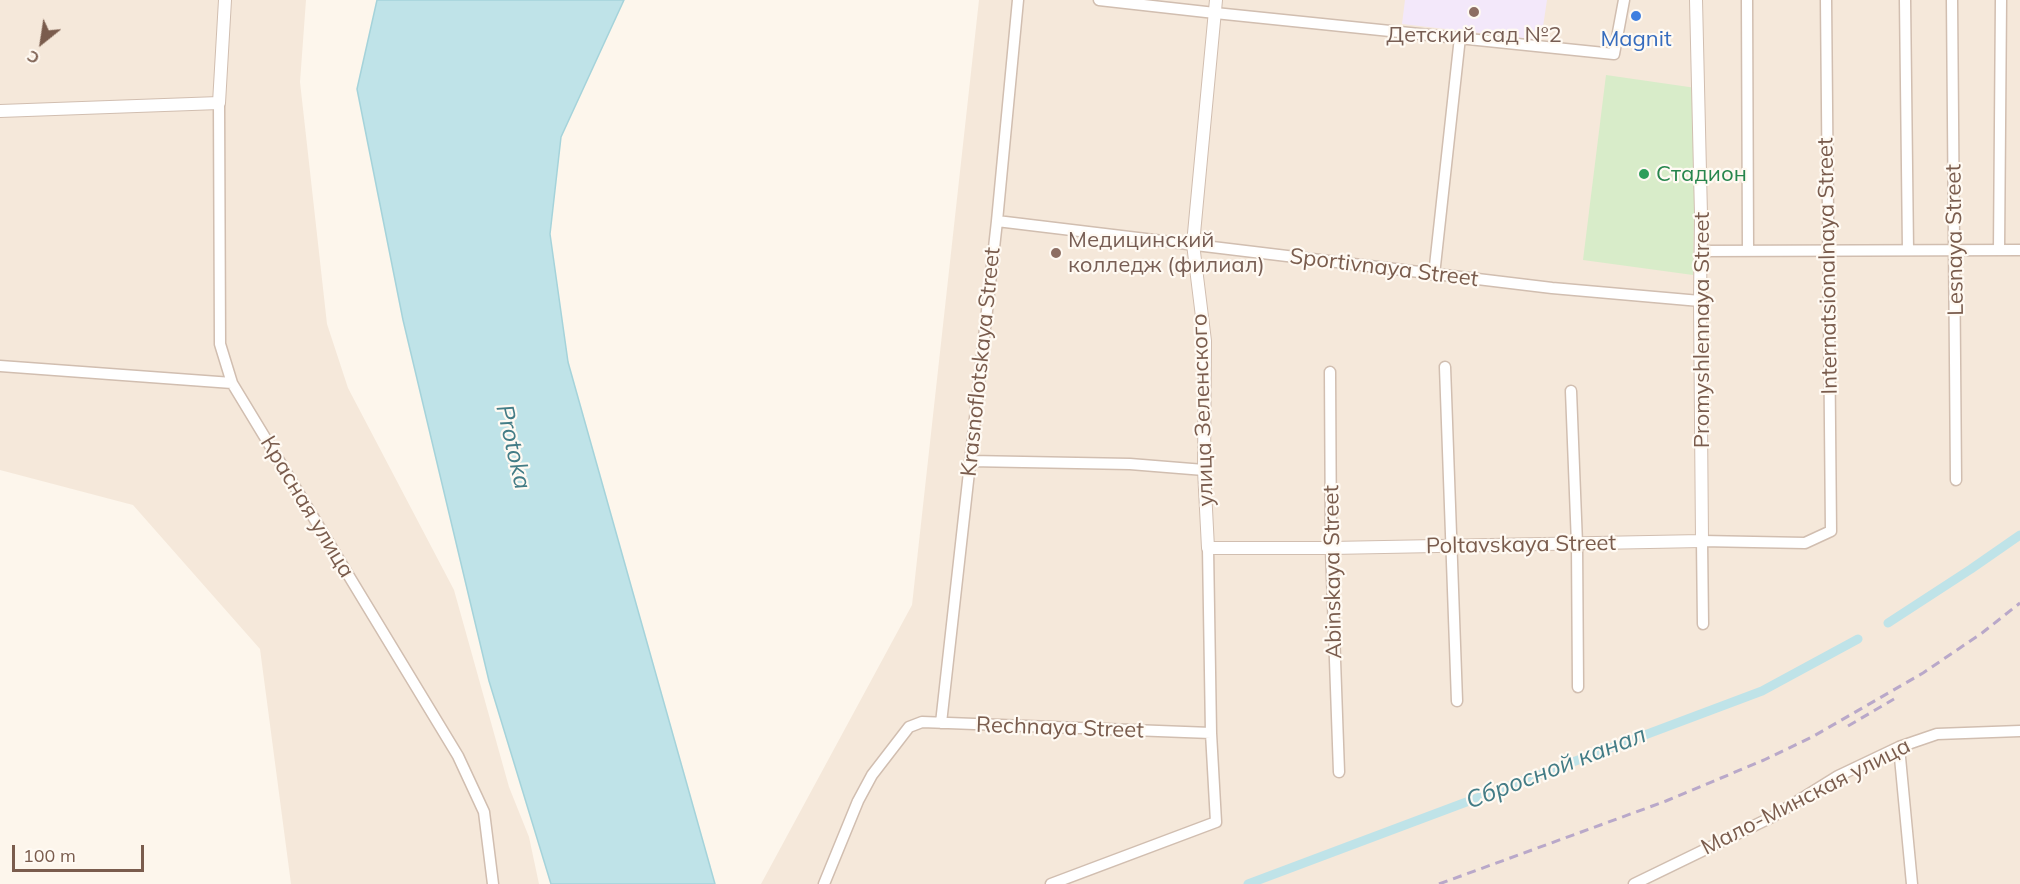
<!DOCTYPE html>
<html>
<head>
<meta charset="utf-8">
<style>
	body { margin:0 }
	#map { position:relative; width:2020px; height:884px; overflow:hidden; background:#fdf6ec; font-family:Mulish,sans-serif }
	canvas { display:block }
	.north { position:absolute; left:12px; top:12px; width:60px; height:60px; -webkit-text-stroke:4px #fffaf3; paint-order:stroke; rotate:210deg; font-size:16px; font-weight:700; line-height:24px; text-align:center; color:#7a5c4d }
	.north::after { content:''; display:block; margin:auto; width:21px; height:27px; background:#7a5c4d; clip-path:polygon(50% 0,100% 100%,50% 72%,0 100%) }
	.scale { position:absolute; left:12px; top:845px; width:132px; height:27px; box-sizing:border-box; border:3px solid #7a5c4d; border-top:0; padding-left:8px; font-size:18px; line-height:21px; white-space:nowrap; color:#7a5c4d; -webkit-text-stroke:4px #fffaf3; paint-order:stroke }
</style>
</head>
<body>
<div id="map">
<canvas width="2020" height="884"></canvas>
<div class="north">С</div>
<div class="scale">100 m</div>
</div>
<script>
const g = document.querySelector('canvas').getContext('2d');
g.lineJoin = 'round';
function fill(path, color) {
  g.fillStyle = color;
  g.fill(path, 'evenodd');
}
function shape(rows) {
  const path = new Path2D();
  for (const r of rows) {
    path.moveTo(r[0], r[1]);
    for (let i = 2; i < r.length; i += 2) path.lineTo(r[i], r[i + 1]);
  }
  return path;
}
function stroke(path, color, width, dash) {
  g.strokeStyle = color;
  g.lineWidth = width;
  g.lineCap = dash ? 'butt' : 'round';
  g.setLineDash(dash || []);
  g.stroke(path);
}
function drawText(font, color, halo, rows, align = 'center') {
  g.font = font + ' Mulish,sans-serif';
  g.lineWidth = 4.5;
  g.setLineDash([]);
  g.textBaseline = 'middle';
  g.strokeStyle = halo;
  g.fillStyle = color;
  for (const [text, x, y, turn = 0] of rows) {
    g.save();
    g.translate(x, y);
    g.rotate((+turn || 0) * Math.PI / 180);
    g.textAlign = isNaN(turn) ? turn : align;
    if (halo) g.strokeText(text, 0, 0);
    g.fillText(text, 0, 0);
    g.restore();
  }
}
fill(shape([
	[0,0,306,0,300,82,327,324,348,388,454,590,509,787,529,837,539,884,291,884,260,649,133,505,0,470],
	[979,0,2020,0,2020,884,761,884,912,605]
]), '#f5e8da');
fill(shape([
	[1405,0,1547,0,1541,40,1402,24]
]), '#f3e8fa');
fill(shape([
	[1606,75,1696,88,1693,275,1583,260]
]), '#d8ecc9');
const water = shape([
	[377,0,624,0,561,137,550,234,568,362,715,884,551,884,489,681,403,320,357,89,377,0]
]);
fill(water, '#bfe3e8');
stroke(water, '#a5d3da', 1.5);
stroke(shape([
	[1888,623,1971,569,2020,535],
	[1248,884,1762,691,1858,639]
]), '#bfe3e8', 9);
const minor = shape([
	[1099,0,1215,13,1614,54,1624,0],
	[1747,0,1748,251],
	[1905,0,1908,250],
	[1952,0,1956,480],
	[219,103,220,344,232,383,458,756,484,812,493,884],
	[997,221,1552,288,1700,301],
	[1999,250,2001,0],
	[1701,251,2020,250],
	[1434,275,1460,37],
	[0,366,232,383],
	[1445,367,1457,701],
	[1330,372,1331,548,1339,772],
	[1571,391,1577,544,1578,687],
	[970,461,1130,464,1204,470],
	[1703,624,1702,541,1805,543,1831,531,1826,0],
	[941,723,997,221,1018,0],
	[1899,747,1912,884],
	[824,884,858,801,872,775,909,727,922,722,1211,733],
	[1051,884,1216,822,1211,733,1208,548],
	[1634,884,1772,817,1838,776,1899,747,1937,734,2020,731]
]);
const tertiary = shape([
	[1216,0,1193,244,1205,341,1204,470,1208,548,1331,548,1702,541,1700,301,1701,215,1696,0],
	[0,111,219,103,225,0]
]);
stroke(minor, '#d1beb0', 13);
stroke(tertiary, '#d1beb0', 14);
stroke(minor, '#fff', 10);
stroke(tertiary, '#fff', 12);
stroke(shape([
	[1848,726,1894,699],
	[1439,884,1666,801,1764,760,1812,737,1923,673,1982,633,2020,603]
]), '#b9a8c9', 3, [9, 6]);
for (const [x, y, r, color] of [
	[1474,12,6,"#8d6e63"],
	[1636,16,6,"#3f7fe0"],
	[1644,174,6,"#2e9e5b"],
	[1056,253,6,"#8d6e63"]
]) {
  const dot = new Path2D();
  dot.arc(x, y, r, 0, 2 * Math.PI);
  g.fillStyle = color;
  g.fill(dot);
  stroke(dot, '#fffaf3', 2);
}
drawText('22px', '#785e54', '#fffaf3', [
	["Детский сад №2",1474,35],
	["Медицинский",1068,240,"left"],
	["колледж (филиал)",1068,265,"left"]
]);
drawText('22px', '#366cbe', '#fffaf3', [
	["Magnit",1636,39]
]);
drawText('22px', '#27864d', '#fffaf3', [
	["Стадион",1656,174]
], 'left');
drawText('22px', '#7a5c4d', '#fffaf3', [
	["Lesnaya Street",1955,240,-91],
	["Internatsionalnaya Street",1828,266,-91],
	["Sportivnaya Street",1384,268,7],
	["Promyshlennaya Street",1702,330,-90],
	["Krasnoflotskaya Street",981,362,-84],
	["улица Зеленского",1203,410,-92],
	["Красная улица",307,507,59],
	["Poltavskaya Street",1521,545,-1],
	["Abinskaya Street",1333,572,-91],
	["Rechnaya Street",1060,728,2],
	["Мало-Минская улица",1806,797,-27]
]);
drawText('italic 24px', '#437c86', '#fffaf3', [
	["Protoka",513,447,77],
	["Сбросной канал",1556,768,-21]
]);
</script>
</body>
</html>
